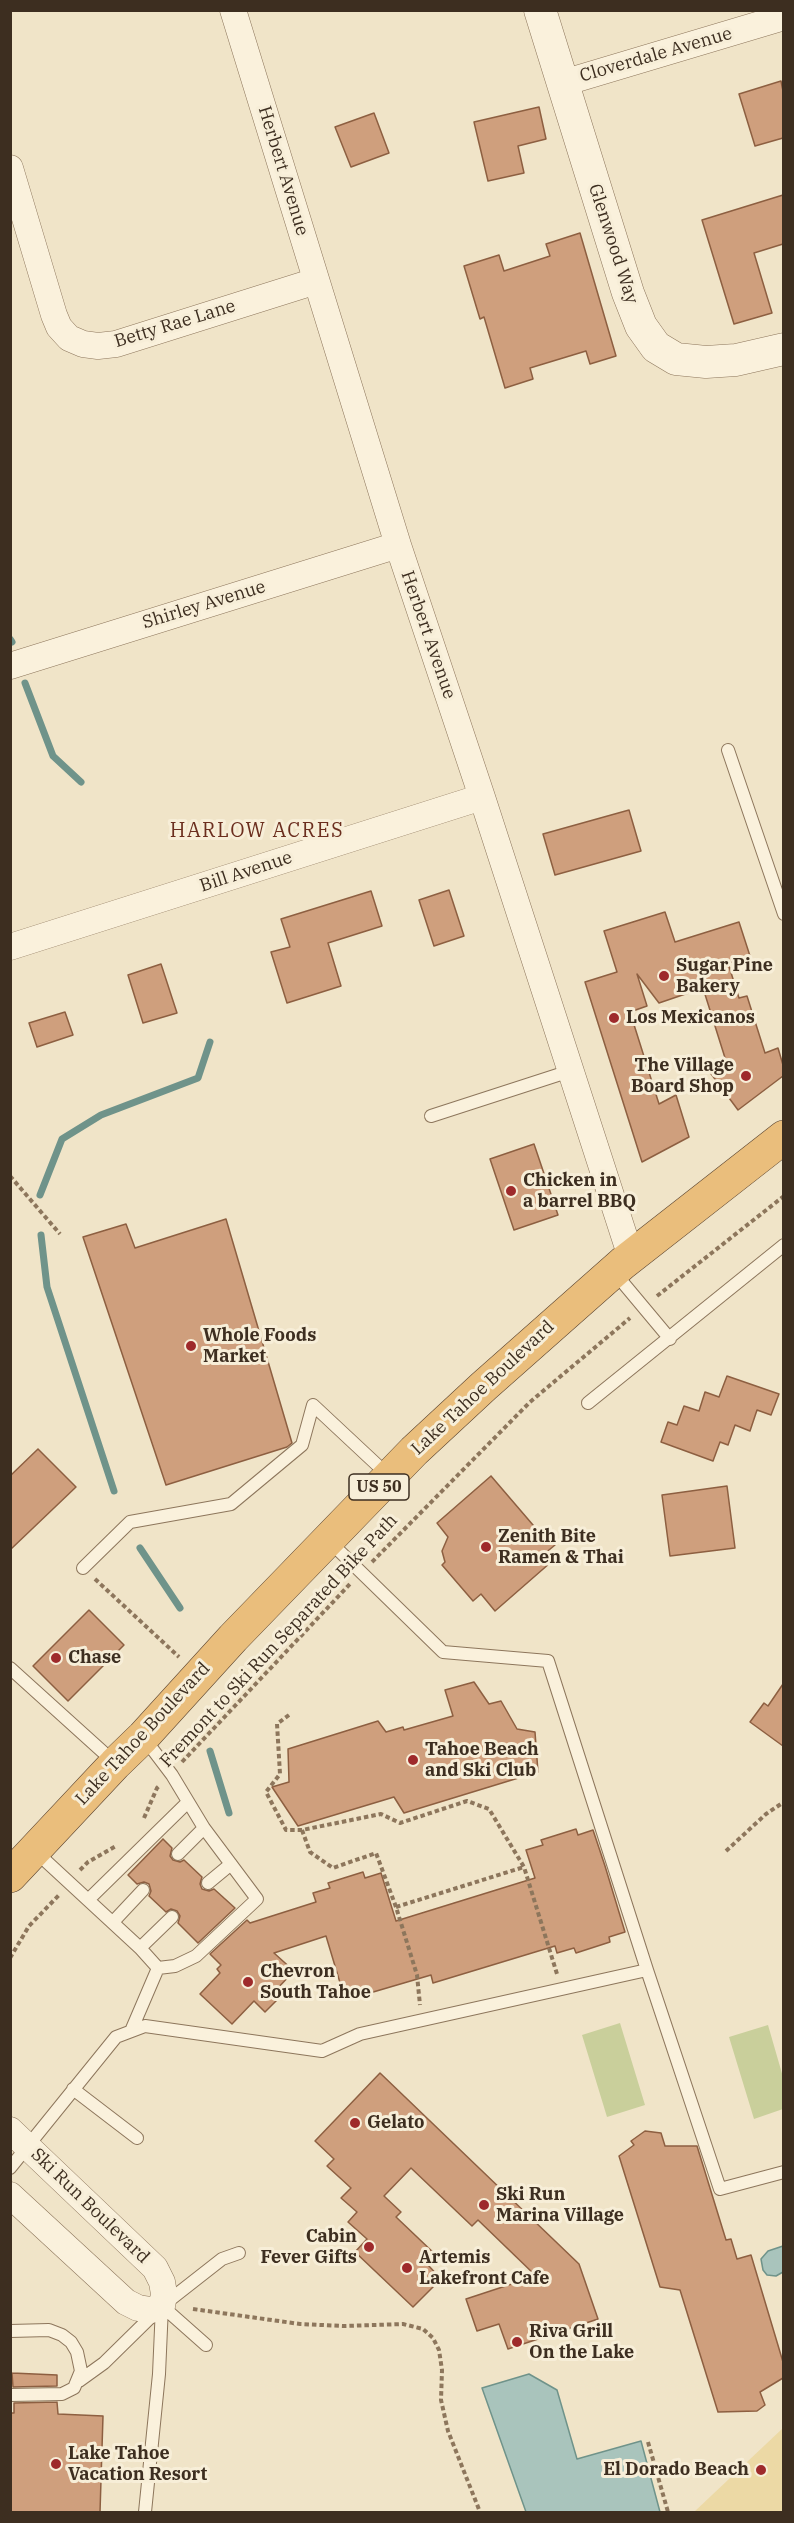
<!DOCTYPE html>
<html>
<head>
<meta charset="utf-8">
<style>
	body { margin:0 }
	#map { position:relative; width:794px; height:2523px; overflow:hidden; background:#f0e4c8; font-family:"IBM Plex Serif",serif }
	canvas { display:block }
	.frame { position:absolute; inset:0; border:12px solid #3d2e20; pointer-events:none }
</style>
</head>
<body>
<div id="map">
<canvas width="794" height="2523"></canvas>
<div class="frame"></div>
</div>
<script>
const g = document.querySelector('canvas').getContext('2d');
g.lineJoin = 'round';
function fill(path, color) {
  g.fillStyle = color;
  g.fill(path, 'evenodd');
}
function shape(rows) {
  const path = new Path2D();
  for (const r of rows) {
    path.moveTo(r[0], r[1]);
    for (let i = 2; i < r.length; i += 2) path.lineTo(r[i], r[i + 1]);
  }
  return path;
}
function stroke(path, color, width, dash) {
  g.strokeStyle = color;
  g.lineWidth = width;
  g.lineCap = dash ? 'butt' : 'round';
  g.setLineDash(dash || []);
  g.stroke(path);
}
function drawText(font, color, halo, rows, align = 'center') {
  g.font = font + ' "IBM Plex Serif",serif';
  g.lineWidth = 6;
  g.setLineDash([]);
  g.textBaseline = 'middle';
  g.strokeStyle = halo;
  g.fillStyle = color;
  for (const [text, x, y, turn = 0] of rows) {
    g.save();
    g.translate(x, y);
    g.rotate((+turn || 0) * Math.PI / 180);
    g.textAlign = isNaN(turn) ? turn : align;
    if (halo) g.strokeText(text, 0, 0);
    g.fillText(text, 0, 0);
    g.restore();
  }
}
fill(shape([
	[620,2023,645,2105,607,2117,582,2035],
	[768,2025,783,2077,783,2109,754,2119,729,2037]
]), '#c9cf9b');
fill(shape([
	[783,2428,783,2512,694,2512]
]), '#ecd9a5');
const water = shape([
	[783,2246,783,2272,776,2276,767,2275,763,2270,761,2259,768,2251,783,2246],
	[529,2374,557,2390,577,2459,641,2441,660,2512,526,2512,482,2388,529,2374]
]);
fill(water, '#a9c4bc');
stroke(water, '#6f938a', 1.5);
stroke(shape([
	[10,639,12,642],
	[25,683,53,756,81,782],
	[40,1195,62,1139,101,1115,198,1078,210,1042],
	[41,1235,47,1287,114,1491],
	[140,1548,180,1608],
	[210,1751,229,1813]
]), '#6f938a', 7);
const building = shape([
	[781,81,783,91,783,138,755,146,739,94,781,81],
	[539,107,546,139,518,146,524,173,488,181,474,122,539,107],
	[374,113,389,153,351,167,335,127,374,113],
	[783,195,783,244,754,253,772,313,734,324,702,220,783,195],
	[580,233,616,356,590,364,586,351,530,368,533,379,505,388,484,317,480,319,464,266,499,255,504,271,550,256,546,244,580,233],
	[629,810,641,851,555,875,543,834,629,810],
	[449,890,464,936,434,946,419,900,449,890],
	[371,891,382,926,328,943,341,986,287,1003,271,952,290,947,281,919,371,891],
	[665,912,675,942,739,922,750,956,728,963,739,998,747,996,765,1053,778,1048,783,1065,783,1076,738,1110,706,1067,726,1061,703,988,659,1003,637,974,647,1006,630,1012,659,1104,676,1095,689,1137,642,1162,585,982,617,972,604,931,665,912],
	[161,964,177,1013,143,1023,128,975,161,964],
	[65,1012,73,1035,37,1047,29,1023,65,1012],
	[534,1144,558,1215,514,1230,490,1159,534,1144],
	[226,1219,292,1443,287,1447,166,1485,83,1237,126,1224,135,1248,226,1219],
	[727,1376,779,1394,771,1415,757,1410,750,1431,735,1425,728,1445,720,1442,713,1461,661,1442,668,1422,677,1425,684,1406,699,1411,705,1392,719,1397,727,1376],
	[38,1449,76,1487,10,1550,10,1476,38,1449],
	[491,1476,539,1532,542,1530,555,1545,543,1555,550,1563,495,1611,481,1594,473,1601,442,1565,445,1562,442,1551,448,1537,437,1523,491,1476],
	[727,1486,735,1548,670,1556,662,1495,727,1486],
	[89,1610,124,1645,68,1701,33,1666,89,1610],
	[474,1682,489,1704,501,1701,517,1729,535,1732,538,1772,404,1813,394,1797,298,1826,272,1787,289,1782,288,1749,378,1721,386,1732,403,1727,404,1730,453,1716,445,1690,474,1682],
	[783,1684,783,1746,750,1722,764,1703,768,1706,783,1684],
	[576,1829,578,1835,593,1830,605,1866,625,1932,609,1937,610,1942,576,1953,574,1948,557,1953,555,1946,433,1983,431,1975,363,1995,361,1990,344,1996,326,1936,274,1953,294,1971,275,1991,281,1996,265,2012,254,2001,232,2024,200,1994,220,1973,217,1969,221,1965,210,1954,247,1920,250,1923,316,1902,313,1893,330,1888,328,1883,363,1872,365,1878,381,1873,396,1921,535,1878,526,1850,543,1845,541,1840,576,1829],
	[163,1839,172,1848,170,1856,173,1860,180,1862,184,1860,202,1877,200,1884,202,1889,209,1891,214,1889,235,1908,198,1943,178,1923,180,1916,177,1911,171,1909,166,1912,149,1896,151,1891,149,1884,144,1882,137,1884,128,1875,163,1839],
	[380,2073,579,2264,598,2319,508,2349,499,2324,477,2331,466,2299,536,2276,478,2220,472,2226,411,2168,384,2196,401,2212,396,2217,437,2256,428,2265,441,2279,413,2307,355,2252,367,2239,348,2222,357,2212,341,2198,351,2188,327,2166,334,2159,315,2141,380,2073],
	[645,2131,661,2133,665,2146,697,2146,726,2240,731,2239,737,2259,751,2255,783,2362,783,2378,760,2392,765,2405,757,2411,718,2412,680,2290,660,2287,619,2156,634,2145,631,2141,645,2131],
	[12,2373,57,2375,57,2386,13,2387,12,2373],
	[57,2402,58,2414,103,2416,100,2512,10,2512,10,2413,14,2413,14,2403,57,2402]
]);
fill(building, '#cf9f7d');
stroke(building, '#8d5f41', 1.5);
const service = shape([
	[728,750,784,914],
	[431,1116,570,1071],
	[614,1272,670,1339],
	[588,1403,784,1245],
	[328,1540,443,1652,548,1661,647,1970,720,2189,784,2172],
	[83,1568,130,1522,231,1504,302,1445,313,1405,389,1476],
	[10,1668,114,1762],
	[35,1851,140,1948,158,1968],
	[178,1854,204,1828],
	[208,1883,231,1864],
	[88,1900,188,1802],
	[113,1922,143,1890],
	[140,1948,172,1917],
	[131,2031,158,1968,175,1966,196,1956,257,1899,204,1828,172,1775,144,1738],
	[73,2089,137,2138],
	[10,2168,116,2037,145,2026,322,2051,360,2034,647,1970],
	[162,2306,206,2345],
	[10,2331,49,2330,62,2335,71,2342,77,2352,81,2371,74,2388,62,2394,10,2395],
	[79,2381,104,2363,162,2306,222,2259,239,2253],
	[145,2512,159,2374,162,2306]
]);
const minor = shape([
	[233,10,398,545,482,797,631,1257],
	[563,83,784,17],
	[10,168,54,315,59,327,69,338,83,344,98,346,116,344,316,281],
	[10,666,398,545],
	[10,947,482,797],
	[10,2130,155,2268,162,2282,164,2294,162,2306,151,2310,138,2308,126,2302,10,2195]
]);
const tertiary = shape([
	[540,10,628,293,641,326,656,347,676,359,706,362,736,360,784,349]
]);
const trunk = shape([
	[10,1876,115,1764,143,1737,233,1638,414,1451,484,1386,623,1263,784,1137]
]);
stroke(service, '#8d765c', 14);
stroke(minor, '#8d765c', 27);
stroke(tertiary, '#8d765c', 33);
stroke(trunk, '#5b4430', 34);
stroke(shape([
	[10,1176,60,1234],
	[657,1296,784,1196],
	[372,1562,530,1402,630,1318],
	[95,1579,179,1657],
	[289,1715,277,1724,280,1774,266,1792,286,1830,302,1830,381,1814,400,1823,467,1801,489,1809,524,1867,557,1974],
	[182,1762,350,1584],
	[144,1818,157,1788,160,1785],
	[302,1830,310,1852,333,1868,376,1853,396,1907,417,1975,420,2005],
	[726,1851,766,1814,784,1802],
	[80,1870,88,1862,116,1846],
	[396,1907,524,1867],
	[10,1958,29,1926,60,1894],
	[193,2309,300,2324,343,2326,403,2324,423,2329,433,2338,439,2350,442,2370,441,2400,448,2431,480,2512],
	[648,2442,668,2512]
]), '#8d765c', 4, [4.5, 3]);
stroke(service, '#faf1dc', 12);
stroke(minor, '#faf1dc', 26);
stroke(tertiary, '#faf1dc', 32);
stroke(trunk, '#eabe7c', 33);
for (const [x, y, r, color] of [
	[664,976,6,"#9e2a2b"],
	[614,1018,6,"#9e2a2b"],
	[746,1076,6,"#9e2a2b"],
	[511,1191,6,"#9e2a2b"],
	[191,1346,6,"#9e2a2b"],
	[486,1547,6,"#9e2a2b"],
	[56,1658,6,"#9e2a2b"],
	[413,1760,6,"#9e2a2b"],
	[248,1982,6,"#9e2a2b"],
	[355,2123,6,"#9e2a2b"],
	[484,2205,6,"#9e2a2b"],
	[369,2247,6,"#9e2a2b"],
	[407,2268,6,"#9e2a2b"],
	[517,2342,6,"#9e2a2b"],
	[56,2464,6,"#9e2a2b"],
	[761,2470,6,"#9e2a2b"]
]) {
  const dot = new Path2D();
  dot.arc(x, y, r, 0, 2 * Math.PI);
  g.fillStyle = color;
  g.fill(dot);
  stroke(dot, '#f7eed8', 2);
}
for (const [x, y, w] of [
	[379,1487,60]
]) {
  const box = new Path2D();
  box.roundRect(x - w / 2, y - 13, w, 26, 4.5);
  g.fillStyle = '#f7eed8';
  g.fill(box);
  stroke(box, '#3d2e20', 1.5);
}
drawText('bold 16px', '#3d2e20', null, [
	["US 50",379,1487]
]);
drawText('18px', '#3d2e20', '#f7eed8', [
	["Cloverdale Avenue",656,55,-16],
	["Herbert Avenue",283,171,73],
	["Glenwood Way",613,244,72],
	["Betty Rae Lane",175,324,-17],
	["Shirley Avenue",204,605,-17],
	["Herbert Avenue",428,635,71],
	["Bill Avenue",246,872,-18],
	["Lake Tahoe Boulevard",483,1388,-43],
	["Fremont to Ski Run Separated Bike Path",279,1641,-47],
	["Lake Tahoe Boulevard",143,1734,-47],
	["Ski Run Boulevard",90,2206,44]
]);
drawText('bold 18px', '#3d2e20', '#f7eed8', [
	["Sugar Pine",676,966],
	["Bakery",676,987],
	["Los Mexicanos",626,1018],
	["The Village",734,1066,"right"],
	["Board Shop",734,1087,"right"],
	["Chicken in",523,1181],
	["a barrel BBQ",523,1202],
	["Whole Foods",203,1336],
	["Market",203,1357],
	["Zenith Bite",498,1537],
	["Ramen & Thai",498,1558],
	["Chase",68,1658],
	["Tahoe Beach",425,1750],
	["and Ski Club",425,1771],
	["Chevron",260,1972],
	["South Tahoe",260,1993],
	["Gelato",367,2123],
	["Ski Run",496,2195],
	["Marina Village",496,2216],
	["Cabin",357,2237,"right"],
	["Fever Gifts",357,2258,"right"],
	["Artemis",419,2258],
	["Lakefront Cafe",419,2279],
	["Riva Grill",529,2332],
	["On the Lake",529,2353],
	["Lake Tahoe",68,2454],
	["Vacation Resort",68,2475],
	["El Dorado Beach",749,2470,"right"]
], 'left');
g.letterSpacing = '1.5px';
drawText('20px', '#6b2e1e', '#f7eed8', [
	["HARLOW ACRES",257,831]
]);
g.letterSpacing = '0px';
</script>
</body>
</html>
